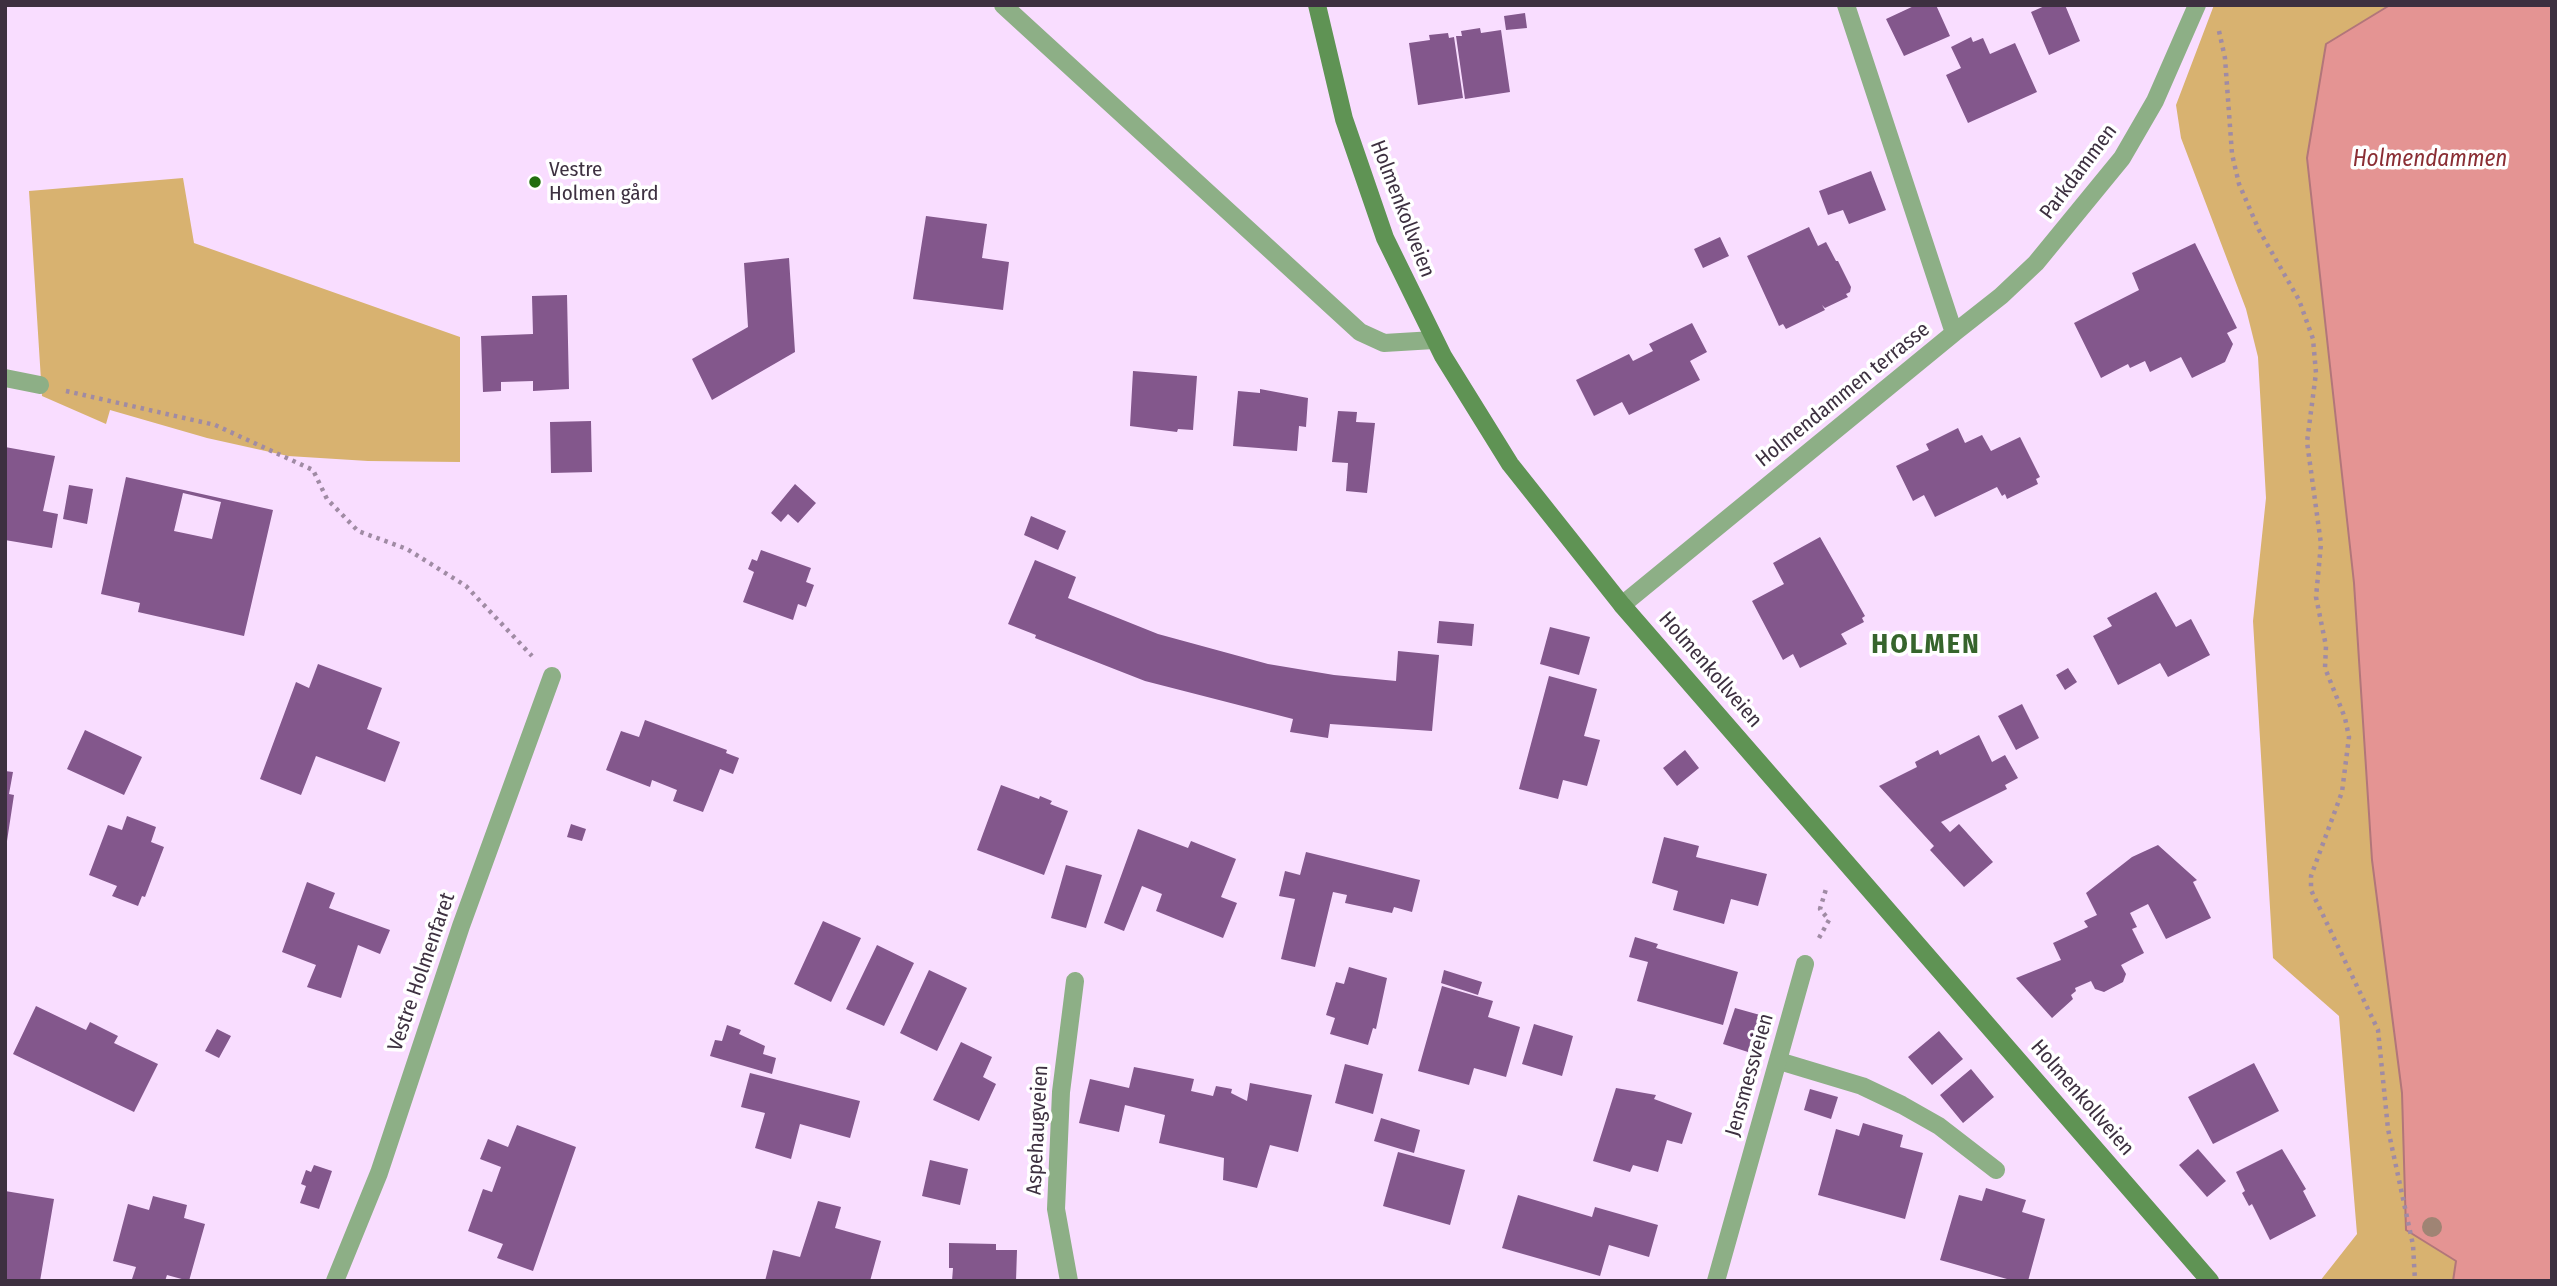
<!DOCTYPE html>
<html>
<head>
<meta charset="utf-8">
<style>
	body { margin:0 }
	#map { position:relative; width:2557px; height:1286px; overflow:hidden; background:#f9ddff; font-family:"Fira Sans Condensed",sans-serif }
	canvas { display:block }
	.frame { position:absolute; inset:0; border:7px solid #3d3040; pointer-events:none }
</style>
</head>
<body>
<div id="map">
<canvas width="2557" height="1286"></canvas>
<div class="frame"></div>
</div>
<script>
const g = document.querySelector('canvas').getContext('2d');
g.lineJoin = 'round';
function fill(path, color) {
  g.fillStyle = color;
  g.fill(path, 'evenodd');
}
function shape(rows) {
  const path = new Path2D();
  for (const r of rows) {
    path.moveTo(r[0], r[1]);
    for (let i = 2; i < r.length; i += 2) path.lineTo(r[i], r[i + 1]);
  }
  return path;
}
function stroke(path, color, width, dash) {
  g.strokeStyle = color;
  g.lineWidth = width;
  g.lineCap = dash ? 'butt' : 'round';
  g.setLineDash(dash || []);
  g.stroke(path);
}
function drawText(font, color, halo, rows, align = 'center') {
  g.font = font + ' "Fira Sans Condensed",sans-serif';
  g.lineWidth = 7;
  g.setLineDash([]);
  g.textBaseline = 'middle';
  g.strokeStyle = halo;
  g.fillStyle = color;
  for (const [text, x, y, turn = 0] of rows) {
    g.save();
    g.translate(x, y);
    g.rotate((+turn || 0) * Math.PI / 180);
    g.textAlign = isNaN(turn) ? turn : align;
    if (halo) g.strokeText(text, 0, 0);
    g.fillText(text, 0, 0);
    g.restore();
  }
}
fill(shape([
	[2214,5,2390,5,2326,44,2307,158,2354,583,2372,860,2402,1093,2406,1230,2457,1262,2453,1281,2320,1281,2357,1234,2339,1016,2273,958,2253,621,2266,498,2258,357,2246,309,2181,138,2176,105],
	[183,178,194,243,460,337,460,462,368,461,288,456,207,438,110,410,106,424,42,396,29,191]
]), '#d8b270');
const water = shape([
	[2390,5,2552,5,2552,1281,2453,1281,2456,1261,2406,1230,2402,1093,2372,860,2354,583,2307,158,2326,44,2390,5]
]);
fill(water, '#e49493');
stroke(water, '#b2767a', 2);
fill(shape([
	[1916,5,1936,5,1950,36,1904,56,1886,19],
	[2047,5,2065,5,2080,41,2049,55,2031,12],
	[1525,13,1527,28,1506,30,1504,16],
	[1480,28,1481,33,1501,30,1510,92,1465,99,1456,36,1462,36,1461,31],
	[1448,33,1449,38,1454,37,1463,98,1418,105,1409,43,1430,40,1429,35],
	[1971,37,1973,42,1983,38,1990,54,2015,43,2037,92,1968,123,1946,75,1961,68,1951,47],
	[1871,171,1886,210,1849,224,1843,210,1828,215,1819,191],
	[926,216,987,224,982,258,1009,262,1003,310,913,299],
	[1809,227,1818,246,1826,242,1836,261,1838,261,1851,287,1850,292,1846,294,1848,297,1825,308,1822,305,1825,310,1786,329,1783,324,1779,326,1747,256],
	[1720,237,1729,256,1703,268,1694,249],
	[2195,243,2237,328,2227,333,2233,344,2225,362,2192,378,2181,357,2150,372,2145,361,2130,368,2128,364,2101,378,2074,323,2139,290,2132,273],
	[789,258,795,352,712,400,692,359,748,327,744,263],
	[567,295,569,389,533,391,533,381,501,382,501,391,483,392,481,336,533,334,532,296],
	[1692,323,1707,352,1690,361,1700,380,1629,415,1622,402,1594,416,1576,380,1629,354,1633,361,1653,351,1649,344],
	[1133,371,1197,376,1193,430,1178,429,1177,432,1130,426],
	[1260,389,1308,398,1306,427,1299,426,1297,451,1233,446,1238,391,1260,393],
	[1338,411,1357,412,1356,422,1375,423,1367,493,1346,491,1348,463,1332,462],
	[591,421,592,472,551,473,550,422],
	[1958,428,1965,443,1982,435,1991,451,2020,437,2040,477,2036,479,2038,484,2007,499,2005,494,2002,496,1997,487,1935,517,1924,495,1913,501,1896,466,1929,450,1926,444],
	[5,447,55,456,43,511,58,514,52,548,5,540],
	[126,477,273,510,244,636,138,612,140,603,101,594],
	[183,493,221,502,212,539,174,531],
	[795,484,816,503,798,523,788,514,781,522,771,513],
	[69,485,93,489,87,524,63,519],
	[1031,516,1066,531,1058,550,1024,535],
	[1820,537,1865,616,1862,618,1864,622,1841,634,1847,644,1800,668,1793,654,1783,660,1752,601,1784,584,1773,563],
	[761,550,811,568,806,582,814,585,806,607,798,604,793,620,743,602,754,572,748,569,752,559,757,561],
	[1035,560,1076,577,1068,598,1158,634,1268,664,1334,675,1396,681,1398,651,1439,655,1432,731,1330,724,1328,738,1290,732,1293,719,1145,681,1035,638,1036,635,1008,624],
	[2156,592,2176,627,2191,619,2210,655,2168,677,2160,663,2118,685,2093,636,2112,626,2107,618],
	[1439,621,1474,624,1472,646,1437,643],
	[1550,627,1590,637,1579,675,1540,664],
	[318,664,382,688,367,729,400,742,385,782,316,756,301,795,260,779,296,682,309,688],
	[2068,668,2077,682,2065,690,2056,675],
	[1549,676,1597,689,1584,736,1600,740,1587,786,1563,780,1558,799,1519,789],
	[2022,704,2039,738,2016,750,1998,716],
	[645,720,727,750,726,753,739,758,733,774,720,769,703,812,673,801,677,790,652,780,650,787,606,770,621,731,639,737],
	[85,730,142,757,124,795,67,769],
	[1979,735,1992,762,2005,755,2018,778,2005,785,2007,789,1941,822,1950,832,1959,824,1993,862,1964,887,1930,850,1934,846,1879,786,1917,767,1915,762,1938,750,1940,755],
	[1685,750,1699,768,1677,786,1663,768],
	[5,771,13,772,9,794,14,795,7,841],
	[1001,785,1039,799,1040,796,1052,801,1050,804,1068,811,1044,875,977,850],
	[127,816,156,827,151,842,164,847,145,897,142,896,138,906,112,896,117,886,89,875,108,825,122,830],
	[571,824,586,829,582,841,567,837],
	[1138,829,1188,848,1191,841,1236,859,1221,897,1237,903,1223,938,1156,911,1162,894,1142,886,1124,931,1104,923],
	[1664,837,1699,846,1696,857,1767,874,1758,906,1731,899,1724,924,1673,910,1678,891,1652,883],
	[2158,845,2197,880,2193,882,2211,918,2166,939,2148,904,2130,913,2137,927,2132,929,2144,953,2121,965,2126,974,2123,982,2104,992,2095,989,2091,981,2075,988,2076,991,2071,995,2073,999,2052,1018,2016,978,2061,960,2053,943,2088,927,2084,921,2097,915,2086,893,2132,857],
	[1306,852,1420,880,1412,912,1394,907,1392,913,1345,903,1347,895,1333,892,1315,967,1281,959,1295,899,1279,896,1285,871,1300,875],
	[1066,865,1102,875,1086,928,1051,918],
	[307,882,335,893,329,908,390,930,380,954,358,945,341,998,307,987,316,965,282,952],
	[823,921,861,938,831,1002,794,984],
	[1635,937,1658,944,1656,948,1738,972,1723,1025,1637,1001,1648,962,1629,957],
	[877,945,914,963,884,1026,846,1009],
	[1349,967,1387,978,1376,1029,1373,1028,1368,1045,1330,1034,1335,1018,1326,1015,1336,982,1344,984],
	[929,970,967,988,937,1051,900,1033],
	[1444,970,1482,982,1478,995,1441,983],
	[1442,986,1493,1001,1488,1017,1520,1027,1506,1077,1474,1068,1469,1085,1418,1071],
	[36,1006,86,1030,90,1022,118,1036,114,1043,158,1064,134,1112,13,1054],
	[1735,1008,1760,1015,1748,1052,1723,1044],
	[1534,1024,1573,1036,1562,1076,1522,1064],
	[727,1025,741,1030,739,1034,765,1046,763,1054,776,1058,772,1074,710,1056,715,1040,722,1041],
	[217,1029,231,1036,219,1058,205,1051],
	[1939,1031,1963,1059,1932,1085,1908,1057],
	[961,1042,992,1057,983,1077,996,1084,979,1121,933,1100],
	[2254,1063,2279,1111,2213,1144,2188,1097],
	[1345,1064,1383,1074,1373,1114,1335,1103],
	[1134,1067,1194,1079,1191,1091,1213,1096,1216,1086,1232,1089,1231,1093,1247,1101,1250,1083,1312,1095,1298,1152,1270,1145,1257,1188,1223,1180,1224,1158,1159,1143,1165,1115,1125,1105,1119,1132,1079,1123,1090,1079,1129,1088],
	[1971,1069,1994,1097,1963,1123,1940,1095],
	[750,1073,860,1101,850,1138,800,1124,791,1159,755,1148,765,1113,741,1107],
	[1616,1088,1656,1095,1654,1099,1692,1113,1682,1144,1667,1140,1658,1172,1633,1165,1630,1172,1593,1161],
	[1810,1089,1838,1097,1831,1119,1804,1110],
	[1381,1118,1420,1130,1414,1153,1374,1141],
	[1863,1123,1903,1135,1900,1147,1923,1153,1905,1219,1818,1195,1836,1129,1859,1136],
	[517,1125,576,1147,533,1271,497,1258,503,1244,468,1231,483,1189,492,1192,501,1167,480,1159,488,1139,508,1147],
	[2198,1149,2226,1181,2207,1197,2179,1165],
	[2282,1149,2306,1189,2303,1191,2316,1216,2270,1240,2252,1204,2249,1206,2242,1193,2245,1191,2236,1172],
	[1398,1152,1465,1170,1450,1225,1383,1206],
	[930,1160,968,1169,960,1205,922,1196],
	[314,1165,332,1171,319,1209,300,1203,306,1186,301,1184,306,1170,311,1172],
	[1986,1188,2026,1200,2022,1212,2045,1219,2028,1281,2014,1281,1940,1260,1959,1195,1982,1201],
	[5,1191,54,1199,40,1281,5,1281],
	[1518,1195,1592,1217,1595,1207,1658,1225,1649,1257,1609,1245,1600,1276,1502,1248],
	[153,1196,187,1205,184,1218,205,1224,189,1281,167,1275,165,1281,137,1281,132,1279,136,1267,113,1261,128,1204,149,1210],
	[818,1201,841,1207,835,1228,881,1241,870,1281,765,1281,773,1250,800,1257],
	[949,1243,996,1244,996,1250,1017,1250,1016,1281,952,1281,953,1268,949,1268]
]), '#83578c');
stroke(shape([
	[2219,31,2225,58,2232,154,2239,184,2259,230,2299,300,2313,339,2316,373,2307,442,2321,544,2316,597,2326,646,2325,668,2345,718,2349,737,2342,792,2311,876,2311,890,2378,1030,2388,1129,2413,1245,2415,1281],
	[66,391,215,425,313,470,327,499,358,531,407,549,466,586,532,656],
	[1819,938,1829,920,1820,909,1826,889]
]), '#a08ba4', 4.5, [3.5, 5]);
stroke(shape([
	[1003,5,1360,332,1384,343,1434,340],
	[1779,1061,1862,1086,1902,1105,1939,1126,1996,1170],
	[335,1281,379,1173,461,926,552,676]
]), '#8daf86', 18);
stroke(shape([
	[1954,333,2001,296,2036,263,2122,158,2155,101,2197,5],
	[5,378,40,385],
	[1622,605,1954,333,1846,5],
	[1069,1281,1056,1209,1061,1092,1075,981],
	[1716,1281,1805,964]
]), '#8daf86', 18);
stroke(shape([
	[1317,5,1344,119,1385,238,1443,356,1510,464,1622,605,2210,1281]
]), '#5f9354', 18);
g.fillStyle = '#9f8474';
for (const [x, y] of [
	[2432,1227]
]) {
  g.beginPath();
  g.arc(x, y, 10, 0, 2 * Math.PI);
  g.fill();
}
for (const [x, y, r, color] of [
	[535,182,7,"#226d0f"]
]) {
  const dot = new Path2D();
  dot.arc(x, y, r, 0, 2 * Math.PI);
  g.fillStyle = color;
  g.fill(dot);
  stroke(dot, '#fff', 2.5);
}
drawText('21px', '#3d3040', '#fff', [
	["Vestre",549,170],
	["Holmen gård",549,194]
], 'left');
drawText('21px', '#3d3040', '#fff', [
	["Parkdammen",2079,172,-53],
	["Holmenkollveien",1402,209,69],
	["Holmendammen terrasse",1843,395,-39],
	["Holmenkollveien",1710,670,49],
	["Vestre Holmenfaret",422,972,-71],
	["Jensmessveien",1750,1075,-74],
	["Holmenkollveien",2082,1098,49],
	["Aspehaugveien",1038,1130,-87]
]);
drawText('italic 23px', '#8b2e34', '#fff', [
	["Holmendammen",2430,160]
]);
g.letterSpacing = '2px';
drawText('bold 28px', '#36642c', '#fff', [
	["HOLMEN",1926,645]
]);
g.letterSpacing = '0px';
</script>
</body>
</html>
